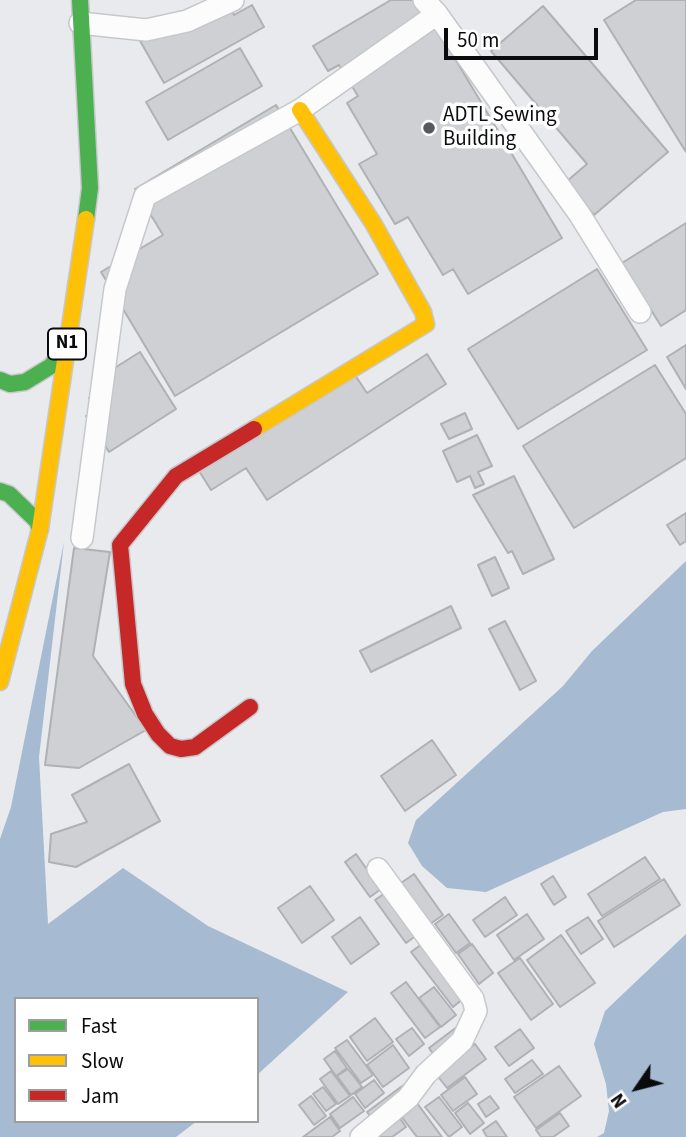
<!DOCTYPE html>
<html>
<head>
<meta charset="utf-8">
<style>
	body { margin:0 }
	#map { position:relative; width:686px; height:1137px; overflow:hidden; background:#e8eaed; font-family:"Source Sans 3",sans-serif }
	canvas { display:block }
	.legend { position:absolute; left:14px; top:997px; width:245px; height:126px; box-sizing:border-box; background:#fff; border:2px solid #9d9d9e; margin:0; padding:9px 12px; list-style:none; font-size:21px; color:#0a0b0d }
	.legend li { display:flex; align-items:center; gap:14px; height:35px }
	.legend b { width:35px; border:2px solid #9d9d9e }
	.north { position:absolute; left:602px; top:1053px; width:70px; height:70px; -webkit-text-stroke:5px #fff; paint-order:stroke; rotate:235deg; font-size:19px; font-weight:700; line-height:28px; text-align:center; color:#0a0b0d }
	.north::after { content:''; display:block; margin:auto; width:24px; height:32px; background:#0a0b0d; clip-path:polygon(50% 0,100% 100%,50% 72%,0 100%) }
	.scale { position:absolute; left:444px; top:28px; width:154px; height:32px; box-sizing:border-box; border:4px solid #0a0b0d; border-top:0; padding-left:9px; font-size:21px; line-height:24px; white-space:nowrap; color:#0a0b0d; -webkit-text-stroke:5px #fff; paint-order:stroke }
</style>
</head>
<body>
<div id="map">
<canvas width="686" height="1137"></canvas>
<ul class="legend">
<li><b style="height:9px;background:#4caf50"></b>Fast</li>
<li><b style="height:9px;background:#ffc107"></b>Slow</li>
<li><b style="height:9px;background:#c62828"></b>Jam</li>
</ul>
<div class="north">N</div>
<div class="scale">50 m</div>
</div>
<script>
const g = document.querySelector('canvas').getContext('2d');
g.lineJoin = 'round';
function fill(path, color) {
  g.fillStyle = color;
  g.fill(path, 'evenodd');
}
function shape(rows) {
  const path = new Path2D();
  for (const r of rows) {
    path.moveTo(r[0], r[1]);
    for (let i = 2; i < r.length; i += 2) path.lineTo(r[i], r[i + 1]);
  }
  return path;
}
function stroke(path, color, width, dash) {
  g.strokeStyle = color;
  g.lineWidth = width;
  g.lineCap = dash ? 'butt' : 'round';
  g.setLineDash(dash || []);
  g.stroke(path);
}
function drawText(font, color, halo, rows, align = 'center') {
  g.font = font + ' "Source Sans 3",sans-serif';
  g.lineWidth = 7;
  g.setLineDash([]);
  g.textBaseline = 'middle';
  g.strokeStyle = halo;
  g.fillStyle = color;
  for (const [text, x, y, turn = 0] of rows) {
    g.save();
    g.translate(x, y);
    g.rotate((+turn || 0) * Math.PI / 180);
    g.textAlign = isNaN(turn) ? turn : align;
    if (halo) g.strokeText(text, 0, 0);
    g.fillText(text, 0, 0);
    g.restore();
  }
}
fill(shape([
	[64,542,39,757,48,924,123,868,208,926,348,992,257,1075,257,999,16,999,16,1121,197,1121,176,1137,0,1137,0,839,11,807],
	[686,561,686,809,663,812,486,892,447,888,422,866,408,843,416,820,563,686,592,651],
	[686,934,686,1137,597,1137,604,1133,609,1111,606,1084,594,1044,605,1011]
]), '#a6bad1');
const building = shape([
	[226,0,234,15,252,5,264,27,164,83,139,39,226,0],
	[391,0,420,0,562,238,468,294,453,269,443,275,408,217,395,224,359,164,377,154,347,103,358,96,339,65,328,71,313,46,391,0],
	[636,0,686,0,686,152,604,20,636,0],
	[543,6,668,152,594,215,566,182,587,164,491,51,543,6],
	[240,48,262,86,168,140,146,102,240,48],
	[276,105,378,274,175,396,101,272,163,235,135,189,276,105],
	[686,223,686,310,661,326,622,263,686,223],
	[597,269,647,350,518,429,468,349,597,269],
	[686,345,686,389,667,357,686,345],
	[140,352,176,409,109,452,86,416,96,410,89,398,111,384,105,374,140,352],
	[427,354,446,384,267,500,246,468,211,490,194,463,347,363,367,393,427,354],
	[655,365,686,414,686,458,574,528,523,446,655,365],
	[465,413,472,429,449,439,441,424,465,413],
	[477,435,492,466,478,472,484,484,475,488,470,476,457,482,443,451,477,435],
	[514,476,554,559,523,574,512,551,508,553,473,495,514,476],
	[686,513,686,541,680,545,667,525,686,513],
	[74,548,110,552,93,656,146,730,79,768,45,765,74,548],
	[495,557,509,588,492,596,478,565,495,557],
	[451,606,461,628,371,672,360,651,451,606],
	[505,621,536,681,520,690,489,629,505,621],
	[432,740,456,775,405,811,381,776,432,740],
	[129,764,160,821,76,867,49,862,51,834,87,822,72,795,129,764],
	[356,854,381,889,370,897,345,862,356,854],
	[645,857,660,879,602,916,588,894,645,857],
	[414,874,443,915,430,924,401,883,414,874],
	[553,876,566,897,554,905,541,884,553,876],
	[664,879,680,905,614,947,598,921,664,879],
	[310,886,334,920,302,943,278,908,310,886],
	[391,889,421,932,406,943,375,900,391,889],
	[505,897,517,915,485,937,473,920,505,897],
	[449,914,470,943,456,953,435,924,449,914],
	[527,914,544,939,514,960,497,935,527,914],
	[360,917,379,944,351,964,332,937,360,917],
	[588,917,603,939,581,954,566,931,588,917],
	[434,935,475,989,453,1007,411,952,434,935],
	[561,935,595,983,560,1007,527,960,561,935],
	[472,944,493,973,479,984,458,954,472,944],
	[520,958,553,1004,531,1020,498,973,520,958],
	[406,982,440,1027,425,1038,391,993,406,982],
	[434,987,456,1015,441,1027,419,998,434,987],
	[375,1018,393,1042,367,1061,350,1037,375,1018],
	[466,1020,439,1062,429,1048,466,1020],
	[412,1028,424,1044,409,1056,396,1039,412,1028],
	[520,1029,534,1048,509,1066,495,1047,520,1029],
	[347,1040,373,1075,361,1083,335,1048,347,1040],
	[475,1044,486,1059,447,1088,436,1074,475,1044],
	[393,1045,409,1068,383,1087,367,1065,393,1045],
	[335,1051,347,1068,336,1076,324,1059,335,1051],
	[532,1060,543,1074,515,1093,505,1079,532,1060],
	[559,1066,581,1096,536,1128,514,1097,559,1066],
	[348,1069,362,1087,351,1095,337,1076,348,1069],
	[331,1071,350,1096,338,1104,320,1079,331,1071],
	[465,1077,477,1094,453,1111,441,1095,465,1077],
	[374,1080,384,1093,365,1108,355,1094,374,1080],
	[405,1084,414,1097,377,1125,367,1112,405,1084],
	[323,1087,336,1104,326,1111,313,1094,323,1087],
	[311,1096,326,1116,314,1125,299,1105,311,1096],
	[490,1096,499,1108,486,1117,478,1104,490,1096],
	[353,1097,364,1111,340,1128,330,1114,353,1097],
	[439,1097,462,1127,449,1137,425,1107,439,1097],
	[414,1099,442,1137,417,1137,398,1112,414,1099],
	[468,1103,484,1123,470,1134,455,1113,468,1103],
	[560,1113,569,1126,553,1137,541,1137,536,1130,560,1113],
	[397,1114,406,1127,392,1137,369,1137,397,1114],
	[330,1117,340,1131,332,1137,303,1137,330,1117],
	[496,1121,507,1137,487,1137,483,1130,496,1121]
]);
fill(building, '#ced0d3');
stroke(building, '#afb1b4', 2);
const street = shape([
	[424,0,437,14,580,215,640,312],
	[80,23,146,30,187,21,233,0],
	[82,538,115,289,145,196,300,110,437,14],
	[361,1137,408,1098,426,1074,462,1041,476,1011,473,999,378,869]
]);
const fast = shape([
	[80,0,90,188,86,219],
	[0,380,10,384,25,382,51,366,67,346],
	[0,491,9,494,37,521,40,529]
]);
const slow = shape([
	[254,429,426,324,423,312,373,223,300,110],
	[0,682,40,529,86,219]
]);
const jam = shape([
	[250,707,195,747,181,749,170,746,158,734,145,714,133,684,120,545,176,476,254,429]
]);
stroke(street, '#c6c8ca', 24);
stroke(fast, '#c6c8ca', 19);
stroke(slow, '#c6c8ca', 19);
stroke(jam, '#c6c8ca', 19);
stroke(street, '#fcfcfc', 21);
stroke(fast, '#4caf50', 16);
stroke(slow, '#ffc107', 16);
stroke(jam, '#c62828', 16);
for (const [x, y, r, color] of [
	[429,128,7,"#58595b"]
]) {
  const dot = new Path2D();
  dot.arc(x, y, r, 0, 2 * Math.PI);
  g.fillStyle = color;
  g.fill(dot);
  stroke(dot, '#fff', 2.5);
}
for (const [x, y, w] of [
	[67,344,38]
]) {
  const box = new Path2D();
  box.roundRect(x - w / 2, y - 15.5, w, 31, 5);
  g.fillStyle = '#fff';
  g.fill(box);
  stroke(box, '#0a0b0d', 2);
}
drawText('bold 19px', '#0a0b0d', null, [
	["N1",67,344]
]);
drawText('21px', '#0a0b0d', '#fff', [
	["ADTL Sewing",443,116],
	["Building",443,140]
], 'left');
</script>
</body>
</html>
